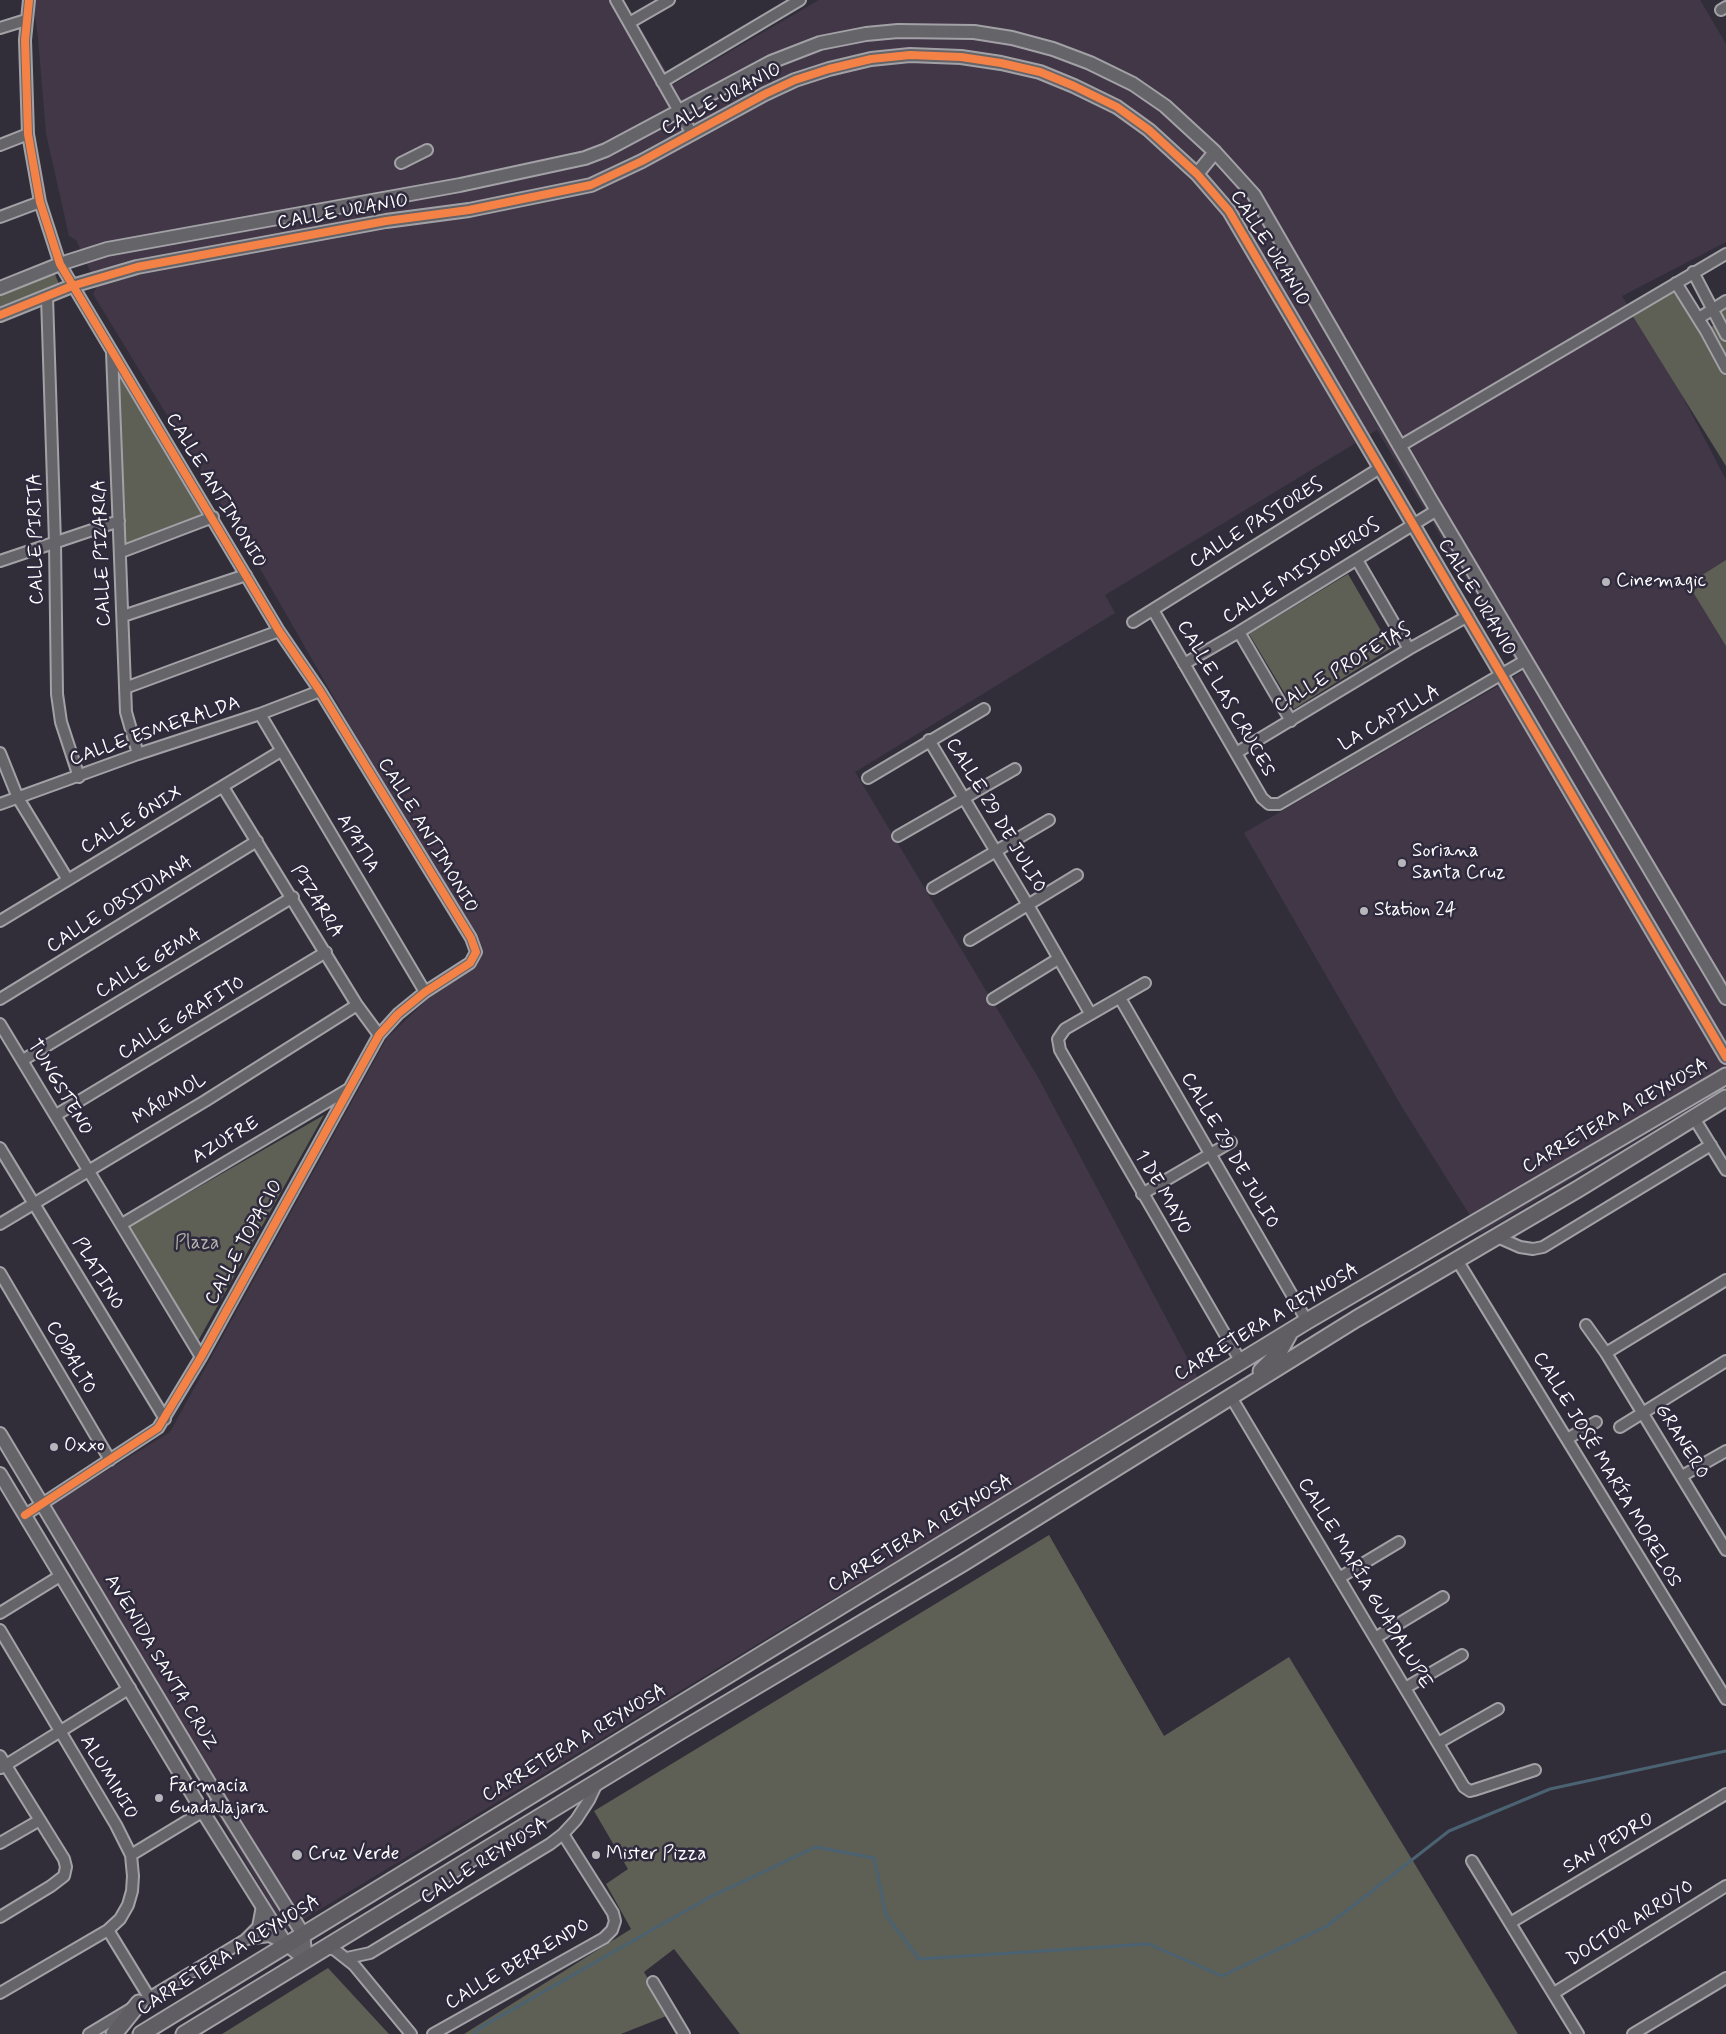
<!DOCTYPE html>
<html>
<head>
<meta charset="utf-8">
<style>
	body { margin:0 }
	canvas { display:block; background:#312e39 }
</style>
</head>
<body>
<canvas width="1726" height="2034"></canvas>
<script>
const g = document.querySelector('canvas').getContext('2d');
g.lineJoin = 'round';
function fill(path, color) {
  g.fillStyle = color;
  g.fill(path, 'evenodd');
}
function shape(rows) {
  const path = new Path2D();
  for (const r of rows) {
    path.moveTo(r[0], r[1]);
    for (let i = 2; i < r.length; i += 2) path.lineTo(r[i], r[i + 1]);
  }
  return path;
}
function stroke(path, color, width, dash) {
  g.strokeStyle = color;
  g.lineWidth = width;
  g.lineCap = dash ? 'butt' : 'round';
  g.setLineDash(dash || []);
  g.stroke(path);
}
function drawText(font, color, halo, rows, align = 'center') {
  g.font = font + ' Mynerve,sans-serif';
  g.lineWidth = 5;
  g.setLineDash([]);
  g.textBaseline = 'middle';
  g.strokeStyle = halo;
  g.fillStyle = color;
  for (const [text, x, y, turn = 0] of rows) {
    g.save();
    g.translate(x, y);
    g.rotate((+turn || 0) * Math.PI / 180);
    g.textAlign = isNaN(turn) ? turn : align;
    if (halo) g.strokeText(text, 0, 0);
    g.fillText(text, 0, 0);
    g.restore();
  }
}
fill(shape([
	[33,0,623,0,674,84,819,0,1700,0,1726,44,1726,242,1622,296,1675,382,1726,480,1726,1088,1481,1233,1402,1107,1244,833,1522,672,1377,430,1105,595,1115,613,855,772,1039,1079,1199,1380,789,1625,286,1930,38,1513,170,1432,387,1038,479,950,251,553,93,294,97,286,76,240,69,236,46,133,38,38]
]), '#413747');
fill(shape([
	[54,272,59,284,0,307,0,293],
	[1676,283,1706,330,1719,322,1712,310,1726,301,1726,466,1629,310],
	[112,349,213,517,121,552],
	[1726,560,1726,646,1688,584],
	[1348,574,1391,648,1294,709,1249,634],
	[324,1115,198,1341,129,1227],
	[1049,1535,1164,1736,1289,1657,1518,2034,740,2034,674,1949,644,1972,669,2015,621,2034,464,2034,631,1929,606,1884,628,1869,594,1811],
	[328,1968,389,2034,222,2034]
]), '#5e5f55');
stroke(shape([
	[474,2034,478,2029,710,1897,816,1847,874,1858,886,1915,919,1959,1149,1944,1222,1976,1327,1926,1449,1831,1550,1789,1726,1751]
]), '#4a6271', 3);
const minor = shape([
	[616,0,692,134],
	[1721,10,1726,7],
	[629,23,669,0],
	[0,28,26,20],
	[662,82,800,0],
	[0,145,28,134],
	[401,163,427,150],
	[0,217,40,202],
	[1693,272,1726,335],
	[1676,283,1706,331,1726,368],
	[47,297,55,543,57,694,61,722,79,777],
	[1699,318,1726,301],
	[112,352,126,712,138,754],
	[1400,446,1726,254],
	[121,552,213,517],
	[1357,560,1409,649],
	[0,561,119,521],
	[1153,610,1262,798,1269,804,1279,804,1526,660],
	[123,616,246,575],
	[1133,622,1380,468],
	[1239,632,1291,721],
	[1184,664,1239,632,1437,510],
	[125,688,279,631],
	[260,714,425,992],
	[929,740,1028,905,1090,1013],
	[0,753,18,798,68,880],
	[1236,753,1409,649,1468,616],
	[868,778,984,709],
	[223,787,357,1005,379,1035],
	[0,804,138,754,260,714,320,691],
	[898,836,1015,769],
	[933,888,1049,820],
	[0,921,281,751],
	[970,940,1077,875],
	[1145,983,1065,1029,1058,1039,1060,1050,1241,1362],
	[1120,998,1307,1321],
	[0,999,257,841],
	[993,999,1058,959],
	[0,1024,201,1357],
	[23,1060,293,897],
	[56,1115,326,952],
	[1694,1118,1726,1170],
	[0,1148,165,1419],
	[1142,1194,1231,1142],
	[0,1224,205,1101,357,1005],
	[122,1224,347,1090],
	[1495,1236,1520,1247,1533,1249,1543,1247,1711,1145],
	[1457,1260,1726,1699],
	[0,1273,110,1460],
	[1586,1325,1606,1353,1726,1550],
	[1606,1353,1726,1280],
	[1231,1397,1464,1787,1470,1791,1474,1790,1535,1770],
	[1620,1427,1726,1361],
	[1567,1439,1596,1422],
	[1682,1476,1726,1451],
	[25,1515,158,1428,201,1357,379,1035,398,1014,425,992,470,963,476,952,471,938,320,691,279,631,60,264,40,202,28,134,25,40,29,0],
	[1339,1578,1399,1542],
	[0,1613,60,1576],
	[0,1630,116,1825,131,1855,133,1876,132,1891,128,1905,120,1919,108,1930,0,1993],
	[1375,1638,1443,1597],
	[1405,1688,1462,1655],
	[1438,1743,1498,1709],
	[0,1756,64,1859,66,1867,64,1876,51,1886,0,1917],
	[1,1768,130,1688],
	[0,1843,40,1820],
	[131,1855,220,1801],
	[1472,1861,1578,2034],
	[1510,1923,1726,1794],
	[108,1930,149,1997],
	[246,1939,269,1936,286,1944],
	[326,1947,335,1950,354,1965,411,2034],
	[347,1958,370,1953,550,1844,563,1834,576,1820,589,1800,598,1781],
	[653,1982,684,2034],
	[1554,1993,1726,1886],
	[89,2034,245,1940,258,1927,262,1906],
	[433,2034,604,1938,612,1930,615,1921,613,1913,563,1834],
	[1633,2034,1726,1978]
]);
const tertiary = shape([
	[1197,174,1215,152],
	[0,288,60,264,107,249,460,185,585,158,606,150,771,62,820,43,866,34,898,31,974,32,1012,38,1053,49,1090,63,1133,84,1165,106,1215,152,1254,195,1429,497,1726,998],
	[0,315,72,286,137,267,386,221,469,210,591,185,642,161,765,94,795,80,829,69,871,59,910,55,961,57,1001,63,1040,72,1074,86,1117,107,1149,130,1197,174,1229,211,1726,1057],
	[0,1434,220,1801,303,1934,306,1960],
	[0,1474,203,1812,286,1944,306,1960]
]);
const primary = shape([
	[1261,1371,1278,1354,1289,1334],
	[114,2034,139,2003],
	[141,2034,1307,1321,1726,1076],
	[184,2034,679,1732,963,1563,1356,1319,1578,1189,1726,1098]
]);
stroke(minor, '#a2a1a6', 14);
stroke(tertiary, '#a2a1a6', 16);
stroke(primary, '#a2a1a6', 19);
stroke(minor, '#656469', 10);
stroke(tertiary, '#656469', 12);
stroke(primary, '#615e63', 15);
stroke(shape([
	[0,315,72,286,137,267,386,221,469,210,591,185,642,161,765,94,795,80,829,69,871,59,910,55,961,57,1001,63,1040,72,1074,86,1117,107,1149,130,1197,174,1229,211,1726,1057],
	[25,1515,158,1428,201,1357,379,1035,398,1014,425,992,470,963,476,952,471,938,320,691,279,631,60,264,40,202,28,134,25,40,29,0]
]), '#f48246', 8);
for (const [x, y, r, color] of [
	[1606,582,5,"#b7b6ba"],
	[1402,863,5,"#b7b6ba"],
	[1364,911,5,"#b7b6ba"],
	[54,1447,5,"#b7b6ba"],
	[159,1798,5,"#b7b6ba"],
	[297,1855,6,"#b7b6ba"],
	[596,1855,5,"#b7b6ba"]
]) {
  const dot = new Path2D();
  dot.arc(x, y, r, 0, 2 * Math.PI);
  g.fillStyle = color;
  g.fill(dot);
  stroke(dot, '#2f2a3d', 2);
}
drawText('19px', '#fff', '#2f2a3d', [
	["CALLE URANIO",722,100,-28],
	["CALLE URANIO",343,213,-10],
	["CALLE URANIO",1269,249,58],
	["CALLE ANTIMONIO",215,491,59],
	["CALLE PASTORES",1257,524,-32],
	["CALLE PIRITA",37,539,-91],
	["CALLE PIZARRA",103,553,-92],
	["CALLE MISIONEROS",1302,572,-32],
	["CALLE URANIO",1476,598,59],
	["CALLE PROFETAS",1343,669,-31],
	["CALLE LAS CRUCES",1225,699,60],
	["LA CAPILLA",1390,719,-30],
	["CALLE ESMERALDA",155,732,-19],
	["CALLE 29 DE JULIO",995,816,59],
	["CALLE ÓNIX",132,821,-31],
	["CALLE ANTIMONIO",427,836,59],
	["APATIA",357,844,59],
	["PIZARRA",316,902,58],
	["CALLE OBSIDIANA",120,905,-32],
	["CALLE GEMA",149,964,-31],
	["CALLE GRAFITO",182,1019,-31],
	["TUNGSTENO",59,1088,59],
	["MÁRMOL",170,1100,-31],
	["CARRETERA A REYNOSA",1616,1117,-30],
	["AZUFRE",226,1141,-31],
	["CALLE 29 DE JULIO",1229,1151,60],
	["1 DE MAYO",1162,1193,60],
	["CALLE TOPACIO",245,1243,-61],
	["PLATINO",97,1274,59],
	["CARRETERA A REYNOSA",1267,1323,-31],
	["COBALTO",70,1358,60],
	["GRANERO",1681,1442,58],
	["CALLE JOSÉ MARÍA MORELOS",1606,1470,59],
	["CARRETERA A REYNOSA",921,1534,-31],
	["CALLE MARÍA GUADALUPE",1364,1584,59],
	["AVENIDA SANTA CRUZ",160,1663,59],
	["CARRETERA A REYNOSA",575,1744,-31],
	["ALUMINIO",108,1778,59],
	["SAN PEDRO",1609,1844,-31],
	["CALLE REYNOSA",485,1862,-32],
	["DOCTOR ARROYO",1631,1924,-32],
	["CARRETERA A REYNOSA",229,1956,-32],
	["CALLE BERRENDO",518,1965,-30]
]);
drawText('19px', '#fff', '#2f2a3d', [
	["Cinemagic",1616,582],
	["Soriana",1412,852],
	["Santa Cruz",1412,874],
	["Station 24",1374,911],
	["Oxxo",64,1447],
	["Farmacia",169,1787],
	["Guadalajara",169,1809],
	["Cruz Verde",308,1855],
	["Mister Pizza",606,1855]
], 'left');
drawText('19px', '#b2b3ac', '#2f2a3d', [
	["Plaza",197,1244]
]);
</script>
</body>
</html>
